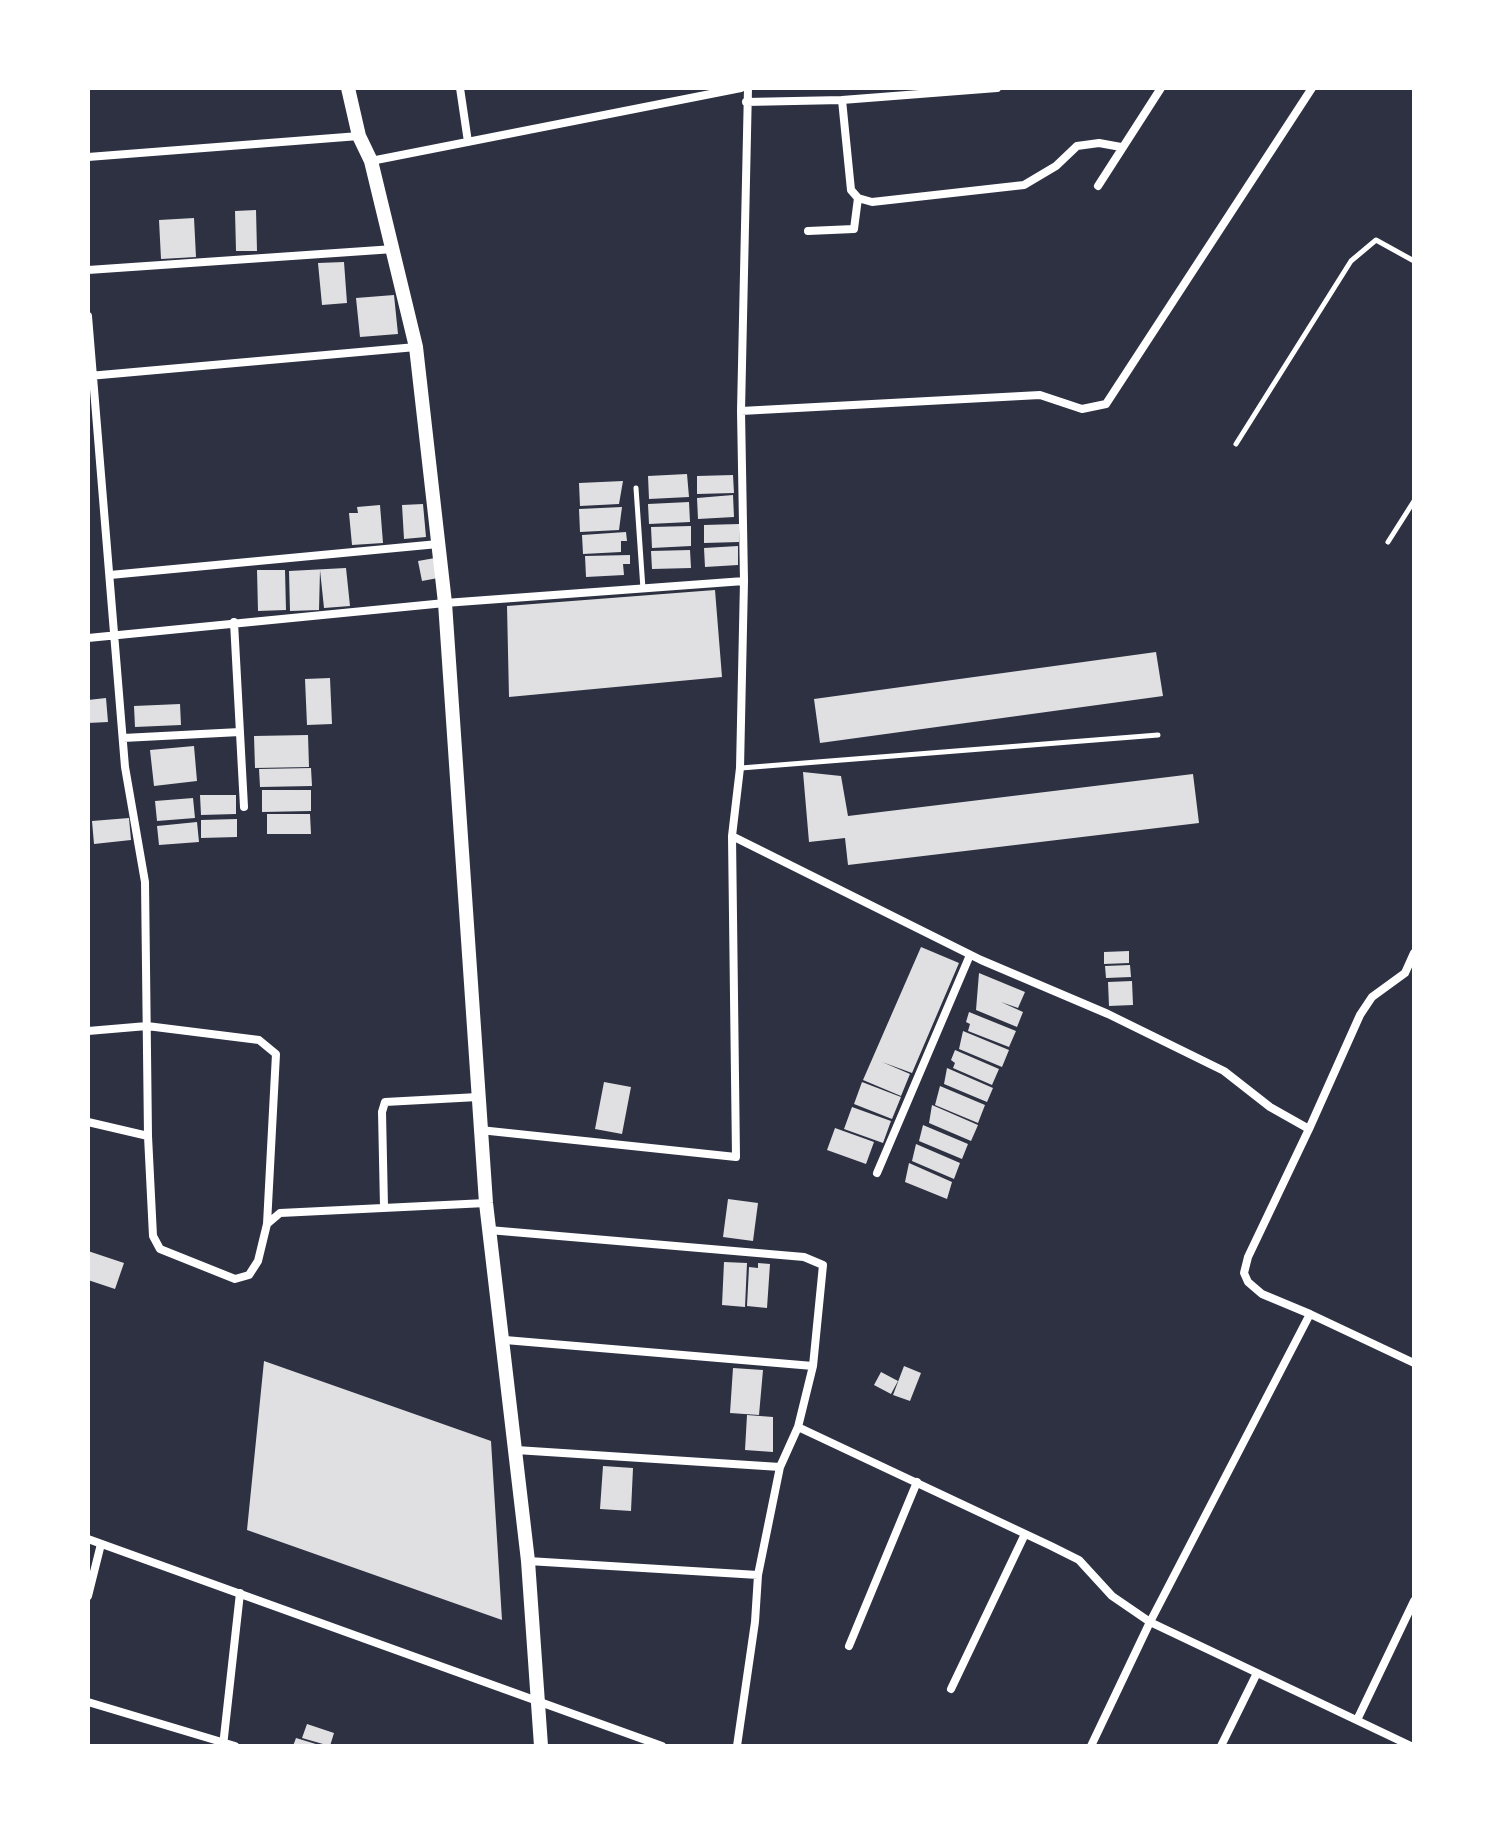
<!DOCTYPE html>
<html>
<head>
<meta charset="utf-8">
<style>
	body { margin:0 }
	#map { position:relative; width:1502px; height:1834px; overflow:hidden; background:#2d3142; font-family:Arial,sans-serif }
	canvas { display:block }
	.frame { position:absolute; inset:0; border:90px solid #fff; pointer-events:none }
</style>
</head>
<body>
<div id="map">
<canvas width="1502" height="1834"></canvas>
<div class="frame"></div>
</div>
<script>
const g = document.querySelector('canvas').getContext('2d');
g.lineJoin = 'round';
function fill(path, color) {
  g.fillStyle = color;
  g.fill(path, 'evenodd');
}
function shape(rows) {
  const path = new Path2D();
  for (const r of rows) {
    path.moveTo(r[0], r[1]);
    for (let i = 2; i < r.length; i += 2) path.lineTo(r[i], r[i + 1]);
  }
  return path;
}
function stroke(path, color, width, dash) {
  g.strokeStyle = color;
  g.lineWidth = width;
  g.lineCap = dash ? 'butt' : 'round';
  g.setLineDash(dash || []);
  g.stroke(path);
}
fill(shape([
	[256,210,257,251,236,251,235,211],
	[194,218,196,257,161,259,159,220],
	[344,262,347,303,322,305,318,263],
	[394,295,398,334,360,337,356,298],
	[687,474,689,497,649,499,648,476],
	[733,475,734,493,697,494,697,476],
	[623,481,619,504,580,506,579,483],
	[733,495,734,517,698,519,697,498],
	[689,502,690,522,649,524,648,504],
	[423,504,426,537,404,539,402,505],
	[380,505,383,543,352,545,349,513,358,513,357,507],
	[622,507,619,530,580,532,579,509],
	[739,524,739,542,704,543,704,525],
	[691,526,691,546,652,548,651,527],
	[626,532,627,541,621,541,621,552,583,554,582,535],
	[738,546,738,565,705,567,704,548],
	[690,550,691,568,652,569,651,551],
	[630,555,630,564,623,564,624,575,586,577,585,556],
	[435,558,438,578,422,581,418,561],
	[346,568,350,606,324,608,320,570,319,610,290,611,289,571],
	[257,570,285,570,286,610,258,611],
	[715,590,722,677,509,697,507,606],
	[1156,652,1163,696,820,743,814,699],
	[330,678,332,724,307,725,305,679],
	[106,698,108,722,88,723,88,700],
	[180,704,181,725,135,727,134,706],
	[308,735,309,767,255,768,254,736],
	[194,746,197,781,154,786,150,750],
	[311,768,312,786,260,787,259,769],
	[803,772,841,776,848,816,1193,774,1199,823,848,865,845,838,809,842],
	[262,790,311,790,311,811,262,812],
	[200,795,236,795,236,814,201,815],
	[193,798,195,818,157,821,155,801],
	[267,814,310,814,311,834,267,834],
	[129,818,131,840,94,844,92,821],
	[237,819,237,837,201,838,201,820],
	[197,822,199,842,159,845,157,826],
	[921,947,959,963,912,1073,882,1062,910,1074,901,1096,863,1080],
	[1129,951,1129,963,1104,964,1104,952],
	[1130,965,1131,977,1106,978,1105,966],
	[979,973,1025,992,1018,1008,1001,1002,1023,1012,1017,1027,976,1010],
	[1132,981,1133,1005,1109,1006,1108,982],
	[969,1012,1016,1031,1009,1047,968,1031,970,1024,966,1022],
	[963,1031,1009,1050,1002,1067,959,1049],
	[955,1050,999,1069,992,1085,953,1068,955,1063,951,1060],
	[947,1068,993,1088,987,1102,944,1084],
	[604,1082,631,1087,622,1134,595,1129],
	[862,1082,901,1097,892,1119,854,1104],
	[940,1086,985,1105,978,1123,935,1105],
	[932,1105,978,1125,971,1141,929,1123],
	[852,1107,891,1121,883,1143,844,1129],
	[923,1125,968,1144,962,1159,919,1141],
	[835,1128,874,1142,866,1164,827,1150],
	[916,1144,960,1163,954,1179,912,1161],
	[909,1163,952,1182,947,1199,905,1182],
	[728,1199,758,1203,753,1241,723,1237],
	[88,1251,124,1263,115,1289,88,1280],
	[724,1262,747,1263,745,1307,722,1305],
	[758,1263,770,1264,767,1308,747,1306,749,1267,758,1268],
	[264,1361,491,1441,502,1620,247,1530],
	[904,1366,921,1373,910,1401,893,1395],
	[733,1368,763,1370,759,1415,730,1413],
	[881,1372,898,1381,891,1394,874,1385],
	[747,1415,773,1417,773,1452,745,1450],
	[603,1466,633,1468,631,1511,600,1509],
	[307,1724,334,1733,330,1746,302,1738],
	[296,1738,319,1745,319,1746,293,1746]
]), '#e0e0e3');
stroke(shape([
	[1236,444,1351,261,1376,240,1414,261],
	[636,488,643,589],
	[1388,542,1414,501],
	[741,768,1158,735]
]), '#fff', 5);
stroke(shape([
	[460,88,468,142],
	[748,88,741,411,744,581,740,768,732,836,981,960,1108,1014,1224,1071,1270,1107,1309,1129,1360,1015,1372,997,1405,973,1414,953],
	[842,100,851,190,858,198,872,202,1024,185,1056,166,1077,146,1099,143,1121,147],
	[746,102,842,100,997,88],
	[88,157,359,136],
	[371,161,741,88],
	[1098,186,1161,88],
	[808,231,854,229,858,198],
	[88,270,394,249],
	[88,316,125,767,145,882,148,1136],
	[89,376,416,347],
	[741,411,1040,395,1082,409,1106,404,1312,88],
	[110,575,438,544],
	[234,622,244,807],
	[88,638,445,603,744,581],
	[123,738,240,732],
	[88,1031,147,1026,259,1040,276,1054,267,1224],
	[88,1122,148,1136,153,1236,160,1249,235,1279,249,1275,258,1261,267,1224,280,1213,486,1203],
	[1309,1129,1248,1257,1244,1273,1248,1282,1262,1294,1310,1314],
	[480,1130,736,1157,732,836],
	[877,1173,970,955],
	[384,1207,382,1112,385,1102,478,1097],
	[489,1230,804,1257,823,1265,813,1366,798,1427,780,1467,758,1575,755,1622,737,1746],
	[505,1340,813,1366],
	[798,1427,1051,1546,1079,1560,1112,1596,1150,1622,1411,1746],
	[516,1450,780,1467],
	[88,1539,662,1746],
	[528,1561,758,1575],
	[88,1596,101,1544],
	[849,1646,917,1482],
	[951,1689,1025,1534],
	[88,1702,235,1746],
	[1357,1720,1414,1601],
	[223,1746,240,1593],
	[1091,1746,1150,1622,1310,1314,1414,1363],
	[1221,1746,1257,1673]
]), '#fff', 8);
stroke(shape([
	[348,88,359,136,371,161,416,347,445,603,486,1203,528,1561,541,1746]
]), '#fff', 14);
</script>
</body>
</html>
